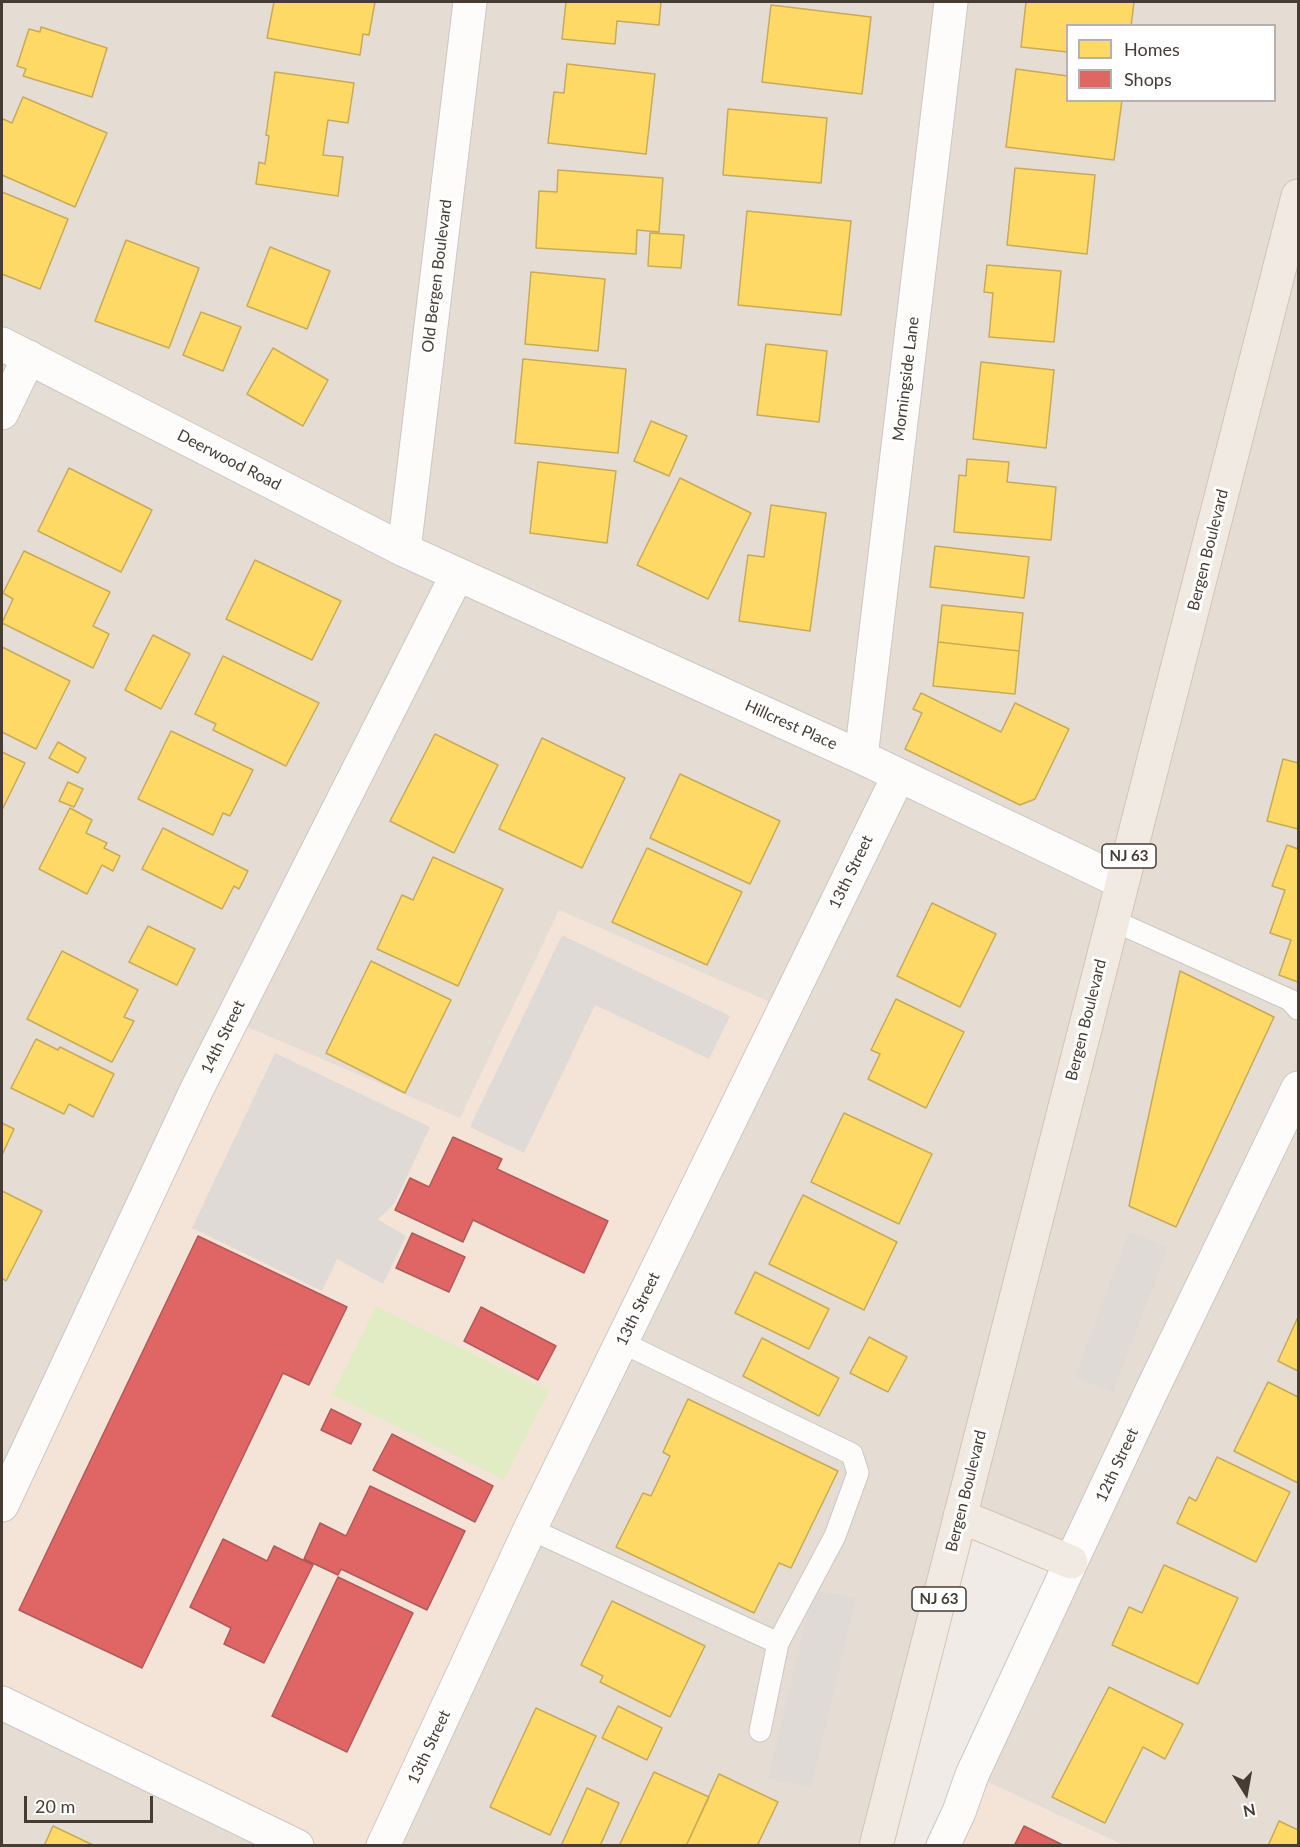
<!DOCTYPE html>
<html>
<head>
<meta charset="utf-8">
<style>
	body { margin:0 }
	#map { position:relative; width:1300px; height:1847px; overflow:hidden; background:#f0ebe6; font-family:Lato,sans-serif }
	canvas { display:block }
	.frame { position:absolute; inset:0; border:3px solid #463c33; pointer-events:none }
	.legend { position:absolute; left:1066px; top:24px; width:210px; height:78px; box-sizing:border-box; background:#fff; border:2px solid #b5b1ad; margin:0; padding:8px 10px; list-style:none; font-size:18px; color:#463c33 }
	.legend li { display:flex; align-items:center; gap:12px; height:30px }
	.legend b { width:30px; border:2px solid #b5b1ad }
	.north { position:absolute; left:1216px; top:1763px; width:60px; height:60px; -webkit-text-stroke:4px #fff; paint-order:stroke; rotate:169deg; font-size:16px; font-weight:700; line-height:24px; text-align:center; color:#463c33 }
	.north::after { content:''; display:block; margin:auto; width:21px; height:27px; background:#463c33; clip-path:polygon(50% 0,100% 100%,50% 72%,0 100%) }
	.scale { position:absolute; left:24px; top:1796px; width:129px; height:27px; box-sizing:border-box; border:3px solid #463c33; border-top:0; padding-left:8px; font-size:18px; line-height:21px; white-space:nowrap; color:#463c33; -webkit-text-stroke:4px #fff; paint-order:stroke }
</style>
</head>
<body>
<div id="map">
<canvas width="1300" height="1847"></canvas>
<div class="frame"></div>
<ul class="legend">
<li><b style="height:16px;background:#ffd966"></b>Homes</li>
<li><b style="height:16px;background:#e06666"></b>Shops</li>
</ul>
<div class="north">N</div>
<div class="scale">20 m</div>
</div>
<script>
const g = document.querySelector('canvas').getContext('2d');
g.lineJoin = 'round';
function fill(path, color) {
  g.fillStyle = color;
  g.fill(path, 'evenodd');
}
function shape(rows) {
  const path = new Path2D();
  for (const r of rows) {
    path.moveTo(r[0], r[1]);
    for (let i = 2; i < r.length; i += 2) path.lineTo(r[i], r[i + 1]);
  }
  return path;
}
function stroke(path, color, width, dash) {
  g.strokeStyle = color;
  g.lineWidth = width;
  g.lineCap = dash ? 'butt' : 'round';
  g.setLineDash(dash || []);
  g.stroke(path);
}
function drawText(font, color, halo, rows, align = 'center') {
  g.font = font + ' Lato,sans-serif';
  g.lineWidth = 6;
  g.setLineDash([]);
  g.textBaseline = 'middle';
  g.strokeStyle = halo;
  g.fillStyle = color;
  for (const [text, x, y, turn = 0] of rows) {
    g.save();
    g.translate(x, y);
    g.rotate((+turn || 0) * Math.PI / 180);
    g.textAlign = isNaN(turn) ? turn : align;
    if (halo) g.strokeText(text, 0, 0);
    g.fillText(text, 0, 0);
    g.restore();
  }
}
fill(shape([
	[2,2,1298,2,1298,1845,1123,1845,972,1775,1071,1562,960,1516,876,1845,383,1845,559,911,460,1119,2,1505],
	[1068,26,1274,26,1274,100,1068,100],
	[2,1703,297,1845,2,1845]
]), '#e5dcd3');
fill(shape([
	[559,910,784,1008,383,1845,297,1845,2,1703,2,1505,231,1020,460,1118],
	[972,1775,1123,1845,943,1846]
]), '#f4e4d8');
fill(shape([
	[376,1306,549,1391,504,1480,332,1395]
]), '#e2ecc4');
fill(shape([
	[562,935,730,1016,709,1059,595,1005,524,1153,470,1127],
	[275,1053,430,1127,395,1202,384,1214,377,1219,406,1236,383,1284,337,1259,322,1291,192,1228],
	[1129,1232,1168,1247,1113,1392,1075,1377],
	[813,1590,856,1599,811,1788,768,1778]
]), '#dfdad6');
const homes = shape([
	[274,2,375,2,369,35,363,34,360,55,267,38,274,2],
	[566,2,661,2,659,25,617,21,615,44,562,39,566,2],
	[1026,2,1134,2,1131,26,1068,26,1068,52,1021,47,1026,2],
	[771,5,871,17,862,94,762,82,771,5],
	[41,27,107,48,92,97,23,76,26,69,17,66,29,29,40,32,41,27],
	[567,64,655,74,646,154,548,143,554,92,564,93,567,64],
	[1016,69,1068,76,1068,100,1122,100,1114,160,1006,147,1016,69],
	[275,72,354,83,348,123,328,120,323,155,343,157,338,196,256,184,259,162,265,164,269,136,266,135,275,72],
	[23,97,107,133,75,207,2,175,2,121,3,119,12,123,23,97],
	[728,109,827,118,821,183,723,175,728,109],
	[1015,168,1095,175,1087,254,1007,245,1015,168],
	[558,170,663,178,659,232,637,230,636,254,536,248,539,191,557,192,558,170],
	[2,192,68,219,40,289,2,274,2,192],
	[747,211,851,221,841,315,738,305,747,211],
	[650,233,684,235,681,268,648,266,650,233],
	[126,240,199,268,169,348,95,321,126,240],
	[270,247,330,271,307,329,247,306,270,247],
	[987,265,1061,271,1054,342,989,337,993,293,984,292,987,265],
	[531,272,605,279,598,351,525,344,531,272],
	[201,312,241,327,223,371,183,355,201,312],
	[766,344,827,351,819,422,757,415,766,344],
	[273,348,328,380,303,426,247,394,273,348],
	[523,359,626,369,618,453,515,443,523,359],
	[981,362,1054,370,1046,448,973,439,981,362],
	[651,421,687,436,669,476,634,461,651,421],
	[967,459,1009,462,1007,482,1056,487,1051,540,954,532,959,475,966,476,967,459],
	[538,462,616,471,607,543,530,533,538,462],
	[69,468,152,510,121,572,38,531,69,468],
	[680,478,751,513,708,599,637,565,680,478],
	[771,505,826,513,810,631,739,621,748,555,764,557,771,505],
	[935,546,1029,557,1024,598,930,587,935,546],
	[24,551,110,592,93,626,109,634,93,668,2,623,13,599,3,593,24,551],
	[255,560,341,601,312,660,226,619,255,560],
	[942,605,1023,613,1019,651,938,642,942,605],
	[153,635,190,654,161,709,125,690,153,635],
	[938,642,1019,651,1015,694,933,686,938,642],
	[2,647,70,681,36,749,2,732,2,647],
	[223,656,319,703,286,766,213,730,216,724,195,714,223,656],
	[921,693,1001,732,1015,703,1069,729,1035,799,1020,805,905,749,922,713,913,709,921,693],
	[171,731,253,770,230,816,223,813,213,835,138,799,171,731],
	[435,734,498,765,454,853,390,821,435,734],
	[542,738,625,778,582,868,499,829,542,738],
	[58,742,86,758,78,773,49,758,58,742],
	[2,752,25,763,2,810,2,752],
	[1283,759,1298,763,1298,829,1267,821,1283,759],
	[680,774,780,821,750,884,650,838,680,774],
	[68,782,83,789,74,807,59,801,68,782],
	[70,808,92,820,86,833,107,843,104,848,120,856,113,871,102,865,87,894,39,869,70,808],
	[163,828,248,871,239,889,234,886,222,909,142,869,163,828],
	[1287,845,1298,849,1298,982,1279,975,1291,940,1270,933,1285,890,1272,886,1287,845],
	[647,848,742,892,707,965,612,922,647,848],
	[433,857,503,889,458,986,377,949,402,895,413,900,433,857],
	[932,903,996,934,960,1007,897,976,932,903],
	[148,926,195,949,177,985,129,962,148,926],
	[62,951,138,990,124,1017,134,1021,112,1062,27,1019,62,951],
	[371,961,451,1000,405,1093,326,1053,371,961],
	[1180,971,1274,1017,1176,1227,1129,1206,1180,971],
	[896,999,964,1032,926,1108,868,1079,880,1054,871,1050,896,999],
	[36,1039,58,1050,60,1047,114,1074,93,1117,69,1104,64,1114,11,1088,36,1039],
	[844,1113,932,1154,899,1224,811,1182,844,1113],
	[2,1123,14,1129,2,1155,2,1123],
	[2,1191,42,1211,6,1281,2,1278,2,1191],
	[803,1195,897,1242,864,1310,769,1264,803,1195],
	[755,1272,829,1309,809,1349,735,1313,755,1272],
	[1298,1317,1298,1371,1278,1361,1298,1317],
	[869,1337,907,1357,888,1392,850,1373,869,1337],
	[762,1338,839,1378,819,1416,743,1376,762,1338],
	[1268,1382,1298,1397,1298,1483,1234,1451,1268,1382],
	[688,1399,838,1471,791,1568,779,1563,754,1613,616,1547,643,1493,651,1496,670,1456,663,1452,688,1399],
	[1217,1457,1290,1492,1256,1562,1177,1523,1189,1497,1196,1501,1217,1457],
	[1164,1565,1238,1598,1198,1684,1112,1645,1129,1607,1142,1613,1164,1565],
	[612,1601,705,1646,670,1717,600,1682,603,1676,581,1665,612,1601],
	[1109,1687,1183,1724,1165,1759,1143,1747,1105,1823,1052,1797,1109,1687],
	[618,1706,662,1728,647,1760,602,1738,618,1706],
	[536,1708,596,1736,550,1835,490,1807,536,1708],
	[654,1772,709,1797,686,1846,619,1846,654,1772],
	[719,1774,778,1802,757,1846,686,1846,719,1774],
	[587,1788,619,1803,600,1846,561,1846,587,1788],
	[1279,1821,1298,1830,1298,1846,1268,1846,1279,1821],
	[53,1826,95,1846,44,1846,53,1826]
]);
fill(homes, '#ffd966');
stroke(homes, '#c8aa57', 1.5);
const shops = shape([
	[453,1137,502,1159,497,1169,608,1221,584,1273,473,1220,463,1242,395,1210,410,1178,429,1187,453,1137],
	[412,1233,465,1257,449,1292,396,1268,412,1233],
	[198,1236,347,1307,309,1385,283,1373,142,1668,19,1610,198,1236],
	[481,1307,556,1346,538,1380,464,1341,481,1307],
	[331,1409,361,1424,351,1444,321,1430,331,1409],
	[392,1434,493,1486,475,1522,373,1470,392,1434],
	[370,1486,465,1531,427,1610,341,1569,338,1575,304,1559,320,1523,346,1536,370,1486],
	[223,1539,267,1561,274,1546,313,1565,264,1663,224,1644,231,1628,190,1607,223,1539],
	[338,1577,413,1613,347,1752,272,1716,338,1577],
	[1024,1826,1065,1846,1014,1846,1024,1826]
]);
fill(shops, '#e06666');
stroke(shops, '#b25957', 1.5);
const service = shape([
	[1112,920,1290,1000,1298,1009],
	[530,1529,778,1643,835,1536,858,1473,852,1454,621,1342],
	[760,1731,778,1643]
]);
const minor = shape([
	[2,344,404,550,861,757,1122,882],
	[2,413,29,357],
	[404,550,470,2],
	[861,757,951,2],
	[2,1505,197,1089,457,575],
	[383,1846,530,1529,899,775],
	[943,1846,959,1812,972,1775,1071,1562,1151,1392,1298,1088]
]);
const tertiary = shape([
	[2,1703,297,1846]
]);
const primary = shape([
	[960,1516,1071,1562],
	[876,1846,1298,196]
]);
stroke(service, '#ccc7c2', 23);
stroke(minor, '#ccc7c2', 35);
stroke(tertiary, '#ccc7c2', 35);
stroke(primary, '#d4c4b2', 35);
stroke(service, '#fdfcfb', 21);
stroke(minor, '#fdfcfb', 33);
stroke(tertiary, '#fdfcfb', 33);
stroke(primary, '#f1eae2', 33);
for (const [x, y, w] of [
	[1129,856,54],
	[939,1599,54]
]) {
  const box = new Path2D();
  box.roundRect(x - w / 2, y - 12, w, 24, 4.5);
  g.fillStyle = '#fff';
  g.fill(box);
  stroke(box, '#463c33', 1.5);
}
drawText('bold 15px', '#463c33', null, [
	["NJ 63",1129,856],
	["NJ 63",939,1599]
]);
drawText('16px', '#463c33', '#fff', [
	["Old Bergen Boulevard",437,276,-83],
	["Morningside Lane",906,379,-83],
	["Deerwood Road",229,460,27],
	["Bergen Boulevard",1208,550,-76],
	["Hillcrest Place",791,725,24],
	["13th Street",851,872,-64],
	["Bergen Boulevard",1086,1020,-76],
	["14th Street",223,1037,-64],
	["13th Street",638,1309,-64],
	["12th Street",1117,1465,-65],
	["Bergen Boulevard",966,1491,-76],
	["13th Street",429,1747,-65]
]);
</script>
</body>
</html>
